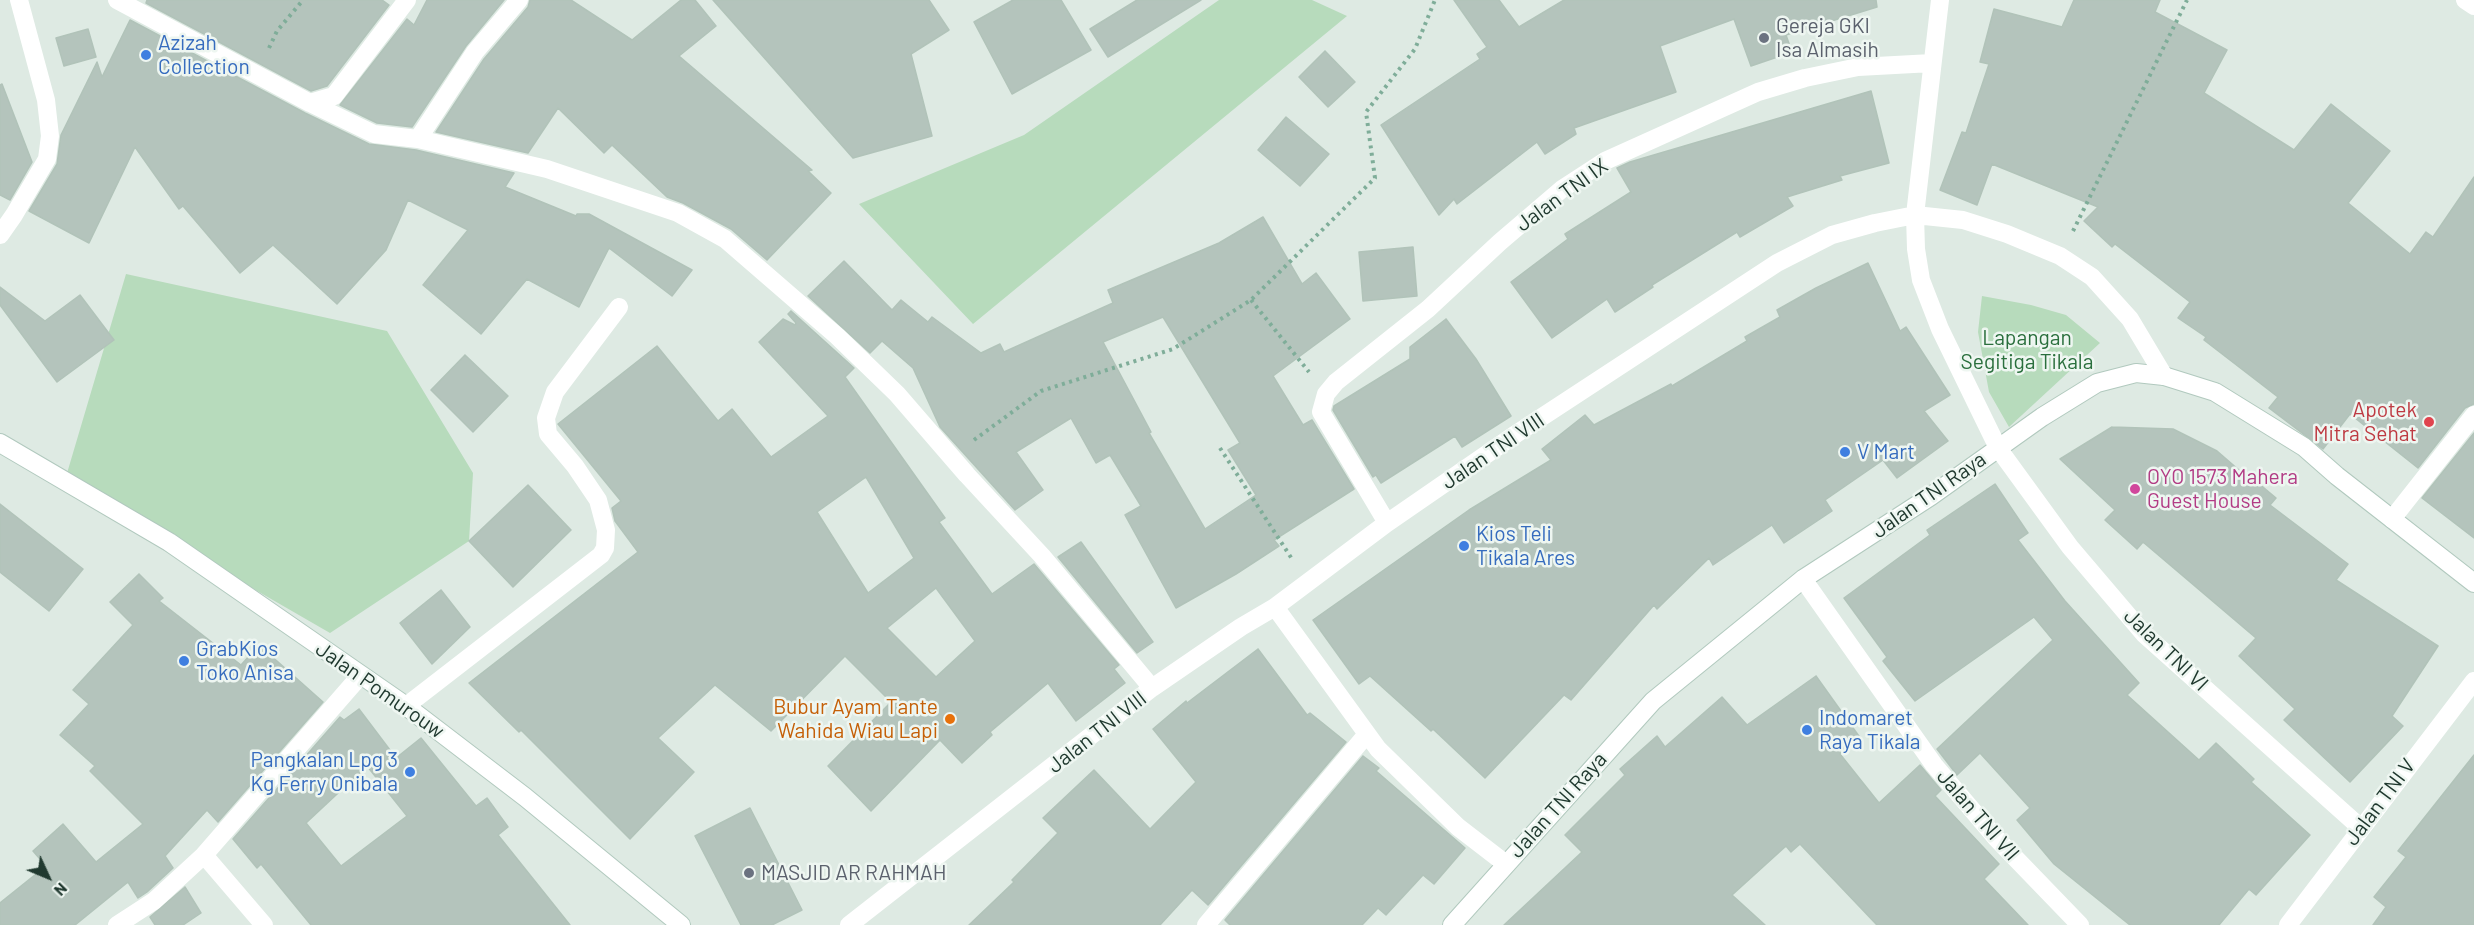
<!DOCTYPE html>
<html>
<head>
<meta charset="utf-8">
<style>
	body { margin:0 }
	#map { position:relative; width:2474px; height:925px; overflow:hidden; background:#deeae3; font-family:Barlow,sans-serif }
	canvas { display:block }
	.north { position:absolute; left:18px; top:847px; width:60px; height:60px; -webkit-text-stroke:4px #eef6f1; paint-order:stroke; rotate:134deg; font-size:16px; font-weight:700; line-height:24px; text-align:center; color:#20392f }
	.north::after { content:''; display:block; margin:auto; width:21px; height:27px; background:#20392f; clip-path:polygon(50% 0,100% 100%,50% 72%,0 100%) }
</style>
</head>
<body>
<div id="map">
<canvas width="2474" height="925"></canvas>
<div class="north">N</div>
</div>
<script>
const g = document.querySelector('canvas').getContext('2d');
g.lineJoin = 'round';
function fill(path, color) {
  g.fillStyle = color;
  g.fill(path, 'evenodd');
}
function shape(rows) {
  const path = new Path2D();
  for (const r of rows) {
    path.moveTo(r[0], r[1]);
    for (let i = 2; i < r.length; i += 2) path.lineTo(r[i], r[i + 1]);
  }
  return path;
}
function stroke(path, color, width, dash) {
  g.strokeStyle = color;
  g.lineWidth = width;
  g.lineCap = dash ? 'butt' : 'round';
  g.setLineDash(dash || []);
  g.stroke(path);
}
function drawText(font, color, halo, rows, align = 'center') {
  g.font = font + ' Barlow,sans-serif';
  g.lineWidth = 5;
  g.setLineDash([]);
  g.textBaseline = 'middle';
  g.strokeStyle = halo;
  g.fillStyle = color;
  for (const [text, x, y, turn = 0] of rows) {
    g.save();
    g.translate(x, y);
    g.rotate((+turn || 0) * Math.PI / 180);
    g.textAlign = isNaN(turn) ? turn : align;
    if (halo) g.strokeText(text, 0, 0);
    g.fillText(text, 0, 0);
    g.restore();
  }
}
fill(shape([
	[1219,0,1312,0,1347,16,973,324,859,204,1024,135],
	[126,274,387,331,473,473,469,541,330,633,65,480],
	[1982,296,2031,305,2066,315,2100,343,2009,427,1989,392,1978,332]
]), '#b7dbbc');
const building = shape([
	[147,0,382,0,389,5,327,86,311,91,146,3,147,0],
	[427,0,504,0,466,46,412,127,377,123,340,105,407,19,414,25,427,0],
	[530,0,571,0,632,40,681,0,695,0,716,26,679,56,812,170,808,171,831,193,767,260,731,229,683,203,667,197,612,145,604,153,558,108,528,153,436,132,484,59,528,7,530,0],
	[713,0,929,0,949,30,911,54,932,136,853,158,713,0],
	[1013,0,1061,0,1091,50,1012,94,974,22,1013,0],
	[1137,0,1201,0,1108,57,1090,29,1137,0],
	[1454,0,1499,0,1519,27,1564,0,1876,0,1877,7,1786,35,1792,52,1751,66,1734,19,1660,46,1676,92,1574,128,1576,134,1545,154,1537,142,1457,204,1454,199,1439,215,1381,125,1480,59,1477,54,1487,47,1454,0],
	[2074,0,2160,0,2155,12,2227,50,2204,93,2294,150,2331,104,2390,151,2348,203,2410,254,2426,232,2433,237,2474,177,2474,404,2465,408,2418,468,2350,414,2323,449,2269,408,2278,397,2204,340,2206,337,2178,318,2190,302,2115,244,2112,247,2084,221,2098,207,1992,164,1977,205,1940,190,1962,132,1966,133,1989,64,1980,62,1994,9,2062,27,2074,0],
	[130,20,305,113,369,144,416,150,514,173,505,187,576,216,577,214,589,214,692,270,672,296,609,248,579,307,527,279,481,334,423,285,468,230,408,200,386,250,337,304,273,245,240,273,183,206,179,209,135,147,89,243,29,211,57,164,61,135,97,62,102,77,130,20],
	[88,29,96,57,64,66,56,38,88,29],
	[1325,51,1355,82,1328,107,1299,77,1325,51],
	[2,84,32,162,10,200,0,195,0,85,2,84],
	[1871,91,1889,163,1840,176,1842,180,1787,197,1793,206,1740,237,1737,232,1652,285,1653,287,1615,312,1607,299,1552,338,1511,282,1568,239,1565,234,1631,192,1617,168,1630,162,1871,91],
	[1286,117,1329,154,1300,186,1258,150,1286,117],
	[1263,217,1302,284,1316,273,1350,319,1273,376,1303,425,1312,420,1354,489,1274,540,1279,546,1236,574,1176,608,1125,515,1141,506,1110,455,1096,463,1071,418,1016,452,1043,490,1015,510,940,427,913,368,882,341,870,353,808,296,844,261,892,310,901,300,928,322,932,317,981,353,1000,344,1004,352,1113,303,1108,290,1219,243,1263,217],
	[1163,317,1240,443,1228,450,1256,495,1205,529,1149,433,1151,432,1103,342,1163,317],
	[1413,247,1417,296,1363,301,1359,252,1413,247],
	[1868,263,1900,331,1906,327,1950,395,1924,411,1948,441,1897,478,1883,460,1825,500,1832,511,1784,543,1772,525,1713,565,1709,558,1657,609,1654,605,1571,700,1564,695,1485,778,1433,729,1431,731,1370,676,1359,684,1313,620,1469,510,1551,460,1542,449,1585,415,1594,425,1671,384,1672,386,1747,341,1745,337,1780,317,1777,310,1816,288,1868,263],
	[0,287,45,321,80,295,114,340,57,382,0,305,0,287],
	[791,311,854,368,845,377,945,518,939,522,992,594,1034,564,1119,665,1114,669,1125,683,1076,721,1048,683,990,732,992,735,962,763,940,740,871,811,828,766,891,702,845,656,771,731,715,685,658,738,694,772,630,839,521,730,519,732,469,683,638,552,615,521,612,508,621,501,558,424,657,346,718,421,732,409,771,457,828,416,759,342,783,319,795,325,796,323,788,314,791,311],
	[866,477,914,558,868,593,817,512,866,477],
	[936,588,975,641,936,677,887,628,936,588],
	[1446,319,1476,359,1511,416,1462,447,1455,436,1381,483,1376,475,1373,477,1333,410,1334,406,1410,359,1410,347,1446,319],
	[465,355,508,396,473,432,431,390,465,355],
	[2112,427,2173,429,2217,451,2247,477,2251,477,2276,498,2270,505,2348,564,2336,580,2438,646,2392,716,2403,726,2350,782,2284,720,2295,709,2239,656,2256,638,2143,542,2137,549,2105,520,2115,510,2060,459,2112,427],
	[2474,433,2474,538,2422,498,2474,433],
	[1995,484,2028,533,2018,540,2065,601,2139,683,2127,695,2199,760,2216,743,2254,779,2251,782,2310,835,2256,895,2249,889,2219,925,2130,925,2054,864,2017,820,2030,808,1980,753,1957,775,1937,749,2053,640,2034,617,1915,701,1883,661,1887,657,1844,598,1930,535,1927,530,1995,484],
	[528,485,571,530,513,587,469,541,528,485],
	[0,504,83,569,49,611,0,572,0,504],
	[1081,542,1153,642,1137,653,1058,557,1081,542],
	[139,574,163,598,159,601,241,665,259,645,323,702,218,822,207,810,165,856,173,868,147,892,138,898,128,882,75,925,0,925,0,903,46,866,33,851,63,824,96,862,143,824,90,771,95,766,60,735,89,704,73,690,133,625,110,602,139,574],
	[441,590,470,627,432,664,400,623,441,590],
	[1258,649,1307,715,1310,713,1346,742,1208,905,1192,890,1160,925,969,925,1014,882,1012,880,1058,833,1043,818,1094,770,1150,829,1151,828,1196,782,1153,729,1186,701,1187,703,1258,649],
	[1816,676,1861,739,1840,754,1879,803,1920,765,1941,790,1935,796,1999,864,1984,879,2028,925,1877,925,1800,844,1791,852,1786,846,1732,895,1765,925,1504,925,1582,852,1565,835,1625,775,1620,769,1657,736,1665,747,1722,697,1747,725,1816,676],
	[359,709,396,758,421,738,476,806,487,798,508,827,498,835,570,925,311,925,261,864,257,868,233,839,340,717,344,720,359,709],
	[367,766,407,816,341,866,306,823,367,766],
	[2474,755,2474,925,2373,925,2386,907,2374,897,2406,857,2398,851,2474,755],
	[1363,756,1379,768,1376,771,1465,848,1434,884,1423,875,1386,915,1378,908,1362,925,1230,925,1225,920,1363,756],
	[750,808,802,910,772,925,741,925,695,836,750,808],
	[185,887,201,913,183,925,155,925,150,917,185,887]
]);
fill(building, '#b4c4bc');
stroke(building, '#b1c3b9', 1.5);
const secondary = shape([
	[0,443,169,542,406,706,525,797,681,925],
	[1452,925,1653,701,1803,579,1931,496,2042,417,2097,383,2136,373,2164,376,2215,392,2304,447,2337,476,2474,583]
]);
stroke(secondary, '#b1c9be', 20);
stroke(shape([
	[269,48,277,31,303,0],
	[2073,231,2187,0],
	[1251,300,1309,372],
	[974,440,1041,391,1173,349,1251,300,1375,178,1366,112,1415,49,1435,0],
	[1220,448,1292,559]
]), '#7fad99', 4, [3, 4.5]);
stroke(shape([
	[117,0,310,103,374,134,418,139,547,169,678,213,725,239,837,336,897,394,967,475,1042,556,1152,688],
	[1940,0,1915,215,1916,249,1921,280,1940,329,1998,448,2070,547,2144,634,2361,828],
	[2465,0,2474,6],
	[310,103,334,96,407,0],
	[418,139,475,52,519,0],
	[0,235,14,215,47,159,50,136,46,100,19,0],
	[2392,519,2474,415],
	[1387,523,1321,412,1326,394,1336,382,1428,309,1500,242,1562,189,1605,161,1758,92,1805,78,1858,67,1932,63],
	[1803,579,1934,765,1996,838,2080,925],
	[1275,607,1378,749,1458,827,1506,864],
	[406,706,601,555,605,548,606,530,598,500,575,466,548,434,546,418,555,392,619,307],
	[117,925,154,901,204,855],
	[264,925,204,855,360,676],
	[849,925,1152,688,1241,627,1275,607,1387,523,1516,434,1777,263,1832,235,1875,223,1915,215,1963,220,2007,234,2060,256,2092,277,2130,319,2164,376],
	[1206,925,1367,734],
	[2288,925,2474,681]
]), '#fff', 18);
stroke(secondary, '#fff', 18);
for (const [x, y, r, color] of [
	[1764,38,6,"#6b7280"],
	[146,55,6,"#3f7fe0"],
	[2429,422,6,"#e0444e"],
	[1845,452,6,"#3f7fe0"],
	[2135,489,6,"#d1479c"],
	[1464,546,6,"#3f7fe0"],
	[184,661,6,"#3f7fe0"],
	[950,719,6,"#e8710a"],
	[1807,730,6,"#3f7fe0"],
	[410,772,6,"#3f7fe0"],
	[749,873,6,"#6b7280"]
]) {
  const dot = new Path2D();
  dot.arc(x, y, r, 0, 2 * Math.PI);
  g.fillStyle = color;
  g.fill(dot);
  stroke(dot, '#eef6f1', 2);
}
drawText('21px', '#5b616d', '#eef6f1', [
	["Gereja GKI",1776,26],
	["Isa Almasih",1776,50],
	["MASJID AR RAHMAH",761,873]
], 'left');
drawText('21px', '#366cbe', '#eef6f1', [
	["Azizah",158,43],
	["Collection",158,67],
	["V Mart",1857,452],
	["Kios Teli",1476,534],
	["Tikala Ares",1476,558],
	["GrabKios",196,649],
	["Toko Anisa",196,673],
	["Indomaret",1819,718],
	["Raya Tikala",1819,742],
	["Pangkalan Lpg 3",398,760,"right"],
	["Kg Ferry Onibala",398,784,"right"]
], 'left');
drawText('21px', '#20392f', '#eef6f1', [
	["Jalan TNI IX",1562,195,-36],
	["Jalan TNI VIII",1493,451,-34],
	["Jalan TNI Raya",1929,495,-35],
	["Jalan TNI VI",2166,650,44],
	["Jalan Pomurouw",380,690,35],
	["Jalan TNI VIII",1097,732,-38],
	["Jalan TNI V",2380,802,-53],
	["Jalan TNI Raya",1558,805,-48],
	["Jalan TNI VII",1978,815,49]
]);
drawText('21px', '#2a6f3d', '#eef6f1', [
	["Lapangan",2027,338],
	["Segitiga Tikala",2027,362]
]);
drawText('21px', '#be3a42', '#eef6f1', [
	["Apotek",2417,410],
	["Mitra Sehat",2417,434]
], 'right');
drawText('21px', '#b23c85', '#eef6f1', [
	["OYO 1573 Mahera",2147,477],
	["Guest House",2147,501]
], 'left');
drawText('21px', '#c56008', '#eef6f1', [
	["Bubur Ayam Tante",938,707],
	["Wahida Wiau Lapi",938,731]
], 'right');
</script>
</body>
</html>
